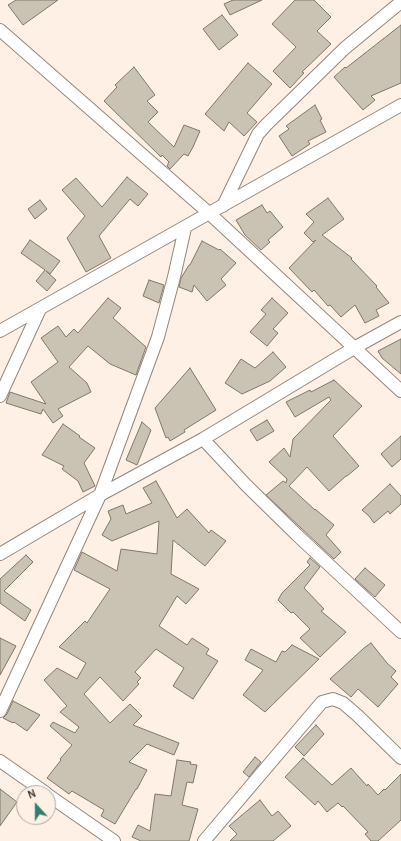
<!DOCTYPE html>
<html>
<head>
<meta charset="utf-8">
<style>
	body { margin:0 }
	#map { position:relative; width:401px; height:841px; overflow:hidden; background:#fef0e4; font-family:Karla,sans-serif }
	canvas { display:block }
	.north { position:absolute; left:16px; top:785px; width:40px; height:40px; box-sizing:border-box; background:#fef0e4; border:1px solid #b2a79e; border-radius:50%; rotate:339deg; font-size:11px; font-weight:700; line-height:16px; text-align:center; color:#3f3934 }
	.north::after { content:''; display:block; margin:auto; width:14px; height:18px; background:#367c72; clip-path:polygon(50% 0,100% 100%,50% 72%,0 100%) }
</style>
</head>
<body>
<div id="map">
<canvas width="401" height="841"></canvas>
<div class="north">N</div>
</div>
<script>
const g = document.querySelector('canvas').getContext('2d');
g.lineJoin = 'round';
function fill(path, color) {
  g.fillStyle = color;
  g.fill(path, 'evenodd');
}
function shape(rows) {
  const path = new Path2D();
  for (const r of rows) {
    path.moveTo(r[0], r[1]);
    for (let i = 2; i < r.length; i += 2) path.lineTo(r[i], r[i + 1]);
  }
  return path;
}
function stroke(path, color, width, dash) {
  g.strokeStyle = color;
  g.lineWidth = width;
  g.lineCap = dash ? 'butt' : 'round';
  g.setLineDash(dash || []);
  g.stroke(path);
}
const building = shape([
	[16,0,58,0,23,25,8,5,16,0],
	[233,0,262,0,230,15,224,4,233,0],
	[295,0,314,0,331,17,317,31,331,44,302,72,304,73,290,88,273,71,296,47,272,24,295,0],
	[222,15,238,35,219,50,203,29,222,15],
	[401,25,401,83,371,96,375,100,363,110,334,77,345,67,346,68,401,25],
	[248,63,272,84,247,113,257,122,244,136,229,122,224,131,205,114,248,63],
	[134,67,155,95,147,101,158,112,148,122,174,147,184,125,200,131,193,147,188,156,184,154,170,169,167,166,169,162,162,155,161,157,104,101,117,87,115,85,134,67],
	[315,105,322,119,320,120,326,132,308,141,310,144,292,156,279,136,289,129,286,126,315,105],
	[127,177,148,194,138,206,130,199,99,236,111,258,86,272,67,238,85,216,62,190,76,178,102,207,127,177],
	[328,198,344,219,322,235,352,258,351,259,377,286,376,287,389,303,376,310,379,316,365,323,355,305,341,317,330,305,328,306,314,290,312,292,289,268,316,240,313,242,304,233,314,222,306,214,328,198],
	[40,200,47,209,35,219,28,209,40,200],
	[262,205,267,213,270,211,283,227,268,240,270,242,261,250,245,235,236,220,262,205],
	[30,240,60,261,50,274,46,271,56,280,47,291,36,281,45,270,21,253,30,240],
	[202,241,219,250,220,249,236,263,221,279,226,285,207,301,194,285,192,292,179,287,181,278,189,265,190,265,202,241],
	[149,280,164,285,159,303,143,296,149,280],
	[108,298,121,308,113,318,146,347,136,375,110,364,88,346,69,367,87,383,91,392,58,409,63,416,53,423,43,409,41,414,6,403,10,392,46,404,31,382,58,362,41,338,58,326,66,337,74,329,78,333,108,298],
	[272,298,288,313,273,329,278,333,267,346,250,332,266,314,261,310,272,298],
	[401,339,401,374,382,358,378,351,401,339],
	[273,352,286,367,270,381,242,394,225,383,241,359,255,368,273,352],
	[190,368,216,410,184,430,185,432,170,441,168,437,166,438,155,408,190,368],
	[334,380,362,406,333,436,359,466,347,476,346,476,329,491,307,467,289,486,315,510,315,509,334,525,326,535,341,552,334,559,266,495,283,481,286,483,287,479,269,462,284,448,290,457,293,439,331,400,329,397,295,417,286,402,310,390,311,392,334,380],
	[267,420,274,431,257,441,250,430,267,420],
	[142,422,151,430,137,465,126,460,142,422],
	[63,424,80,436,79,437,95,448,84,463,95,486,83,492,78,481,62,469,64,466,42,455,63,424],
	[401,436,401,459,392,467,381,454,401,436],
	[156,481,177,518,187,509,209,533,211,530,226,541,205,566,173,540,171,574,199,589,186,604,177,596,159,626,187,645,192,638,209,649,206,654,218,661,193,699,173,686,184,668,156,649,135,672,141,678,137,682,139,684,123,701,100,677,84,694,110,723,130,704,142,716,133,725,179,743,174,755,147,744,129,762,147,770,137,789,136,789,115,824,101,816,104,810,72,791,69,794,47,778,61,760,60,759,72,745,50,726,53,722,75,733,79,727,60,712,67,706,44,680,57,668,77,679,86,663,59,647,85,621,87,623,110,589,74,570,82,552,117,571,121,549,157,554,159,521,112,541,102,535,111,519,108,511,123,505,126,514,152,503,143,488,156,481],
	[390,484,401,496,401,504,390,514,388,511,374,523,369,516,362,510,390,484],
	[26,555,33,562,4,591,31,610,25,621,0,603,0,579,26,555],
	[310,558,320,567,304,588,324,609,321,611,346,632,320,657,300,638,310,629,293,612,291,613,278,600,282,593,310,565,307,562,310,558],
	[365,568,385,585,375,597,355,579,365,568],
	[0,638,16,646,0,675,0,638],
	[371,643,387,663,396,671,391,677,398,684,378,707,358,689,351,697,330,679,364,648,371,643],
	[292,645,319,659,265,712,243,695,263,670,245,660,251,649,276,662,282,651,285,652,292,645],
	[13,701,40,715,27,731,14,722,13,723,3,718,7,714,13,701],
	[316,725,324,734,304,756,295,747,316,725],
	[255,757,261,762,249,777,243,772,255,757],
	[303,758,332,785,351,768,367,786,368,784,378,795,384,789,385,790,401,774,401,820,378,841,371,841,365,834,368,832,343,806,342,807,338,803,327,812,318,801,315,805,285,777,303,758],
	[177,760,191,762,190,764,197,765,193,783,187,782,182,805,198,809,189,841,141,841,132,837,138,825,150,831,155,794,171,796,177,760],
	[0,789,17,802,0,826,0,789],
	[260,800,272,816,278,811,291,826,273,841,230,841,237,834,229,826,260,800]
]);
fill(building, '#cac3b4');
stroke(building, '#7e786a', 1);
const minor = shape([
	[0,30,210,214,401,391],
	[223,206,258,134,266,125,345,48,401,2],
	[0,331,401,105],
	[0,396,40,309],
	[203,439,246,485,297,535,401,632],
	[0,554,100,495,203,439,354,348,401,322],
	[0,711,100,495,158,337,174,277,185,228],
	[0,761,46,793],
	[48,795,114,841],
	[204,841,322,702,333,699,343,703,357,715,401,758]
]);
stroke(minor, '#93877c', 14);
stroke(minor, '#fff', 12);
</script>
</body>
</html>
